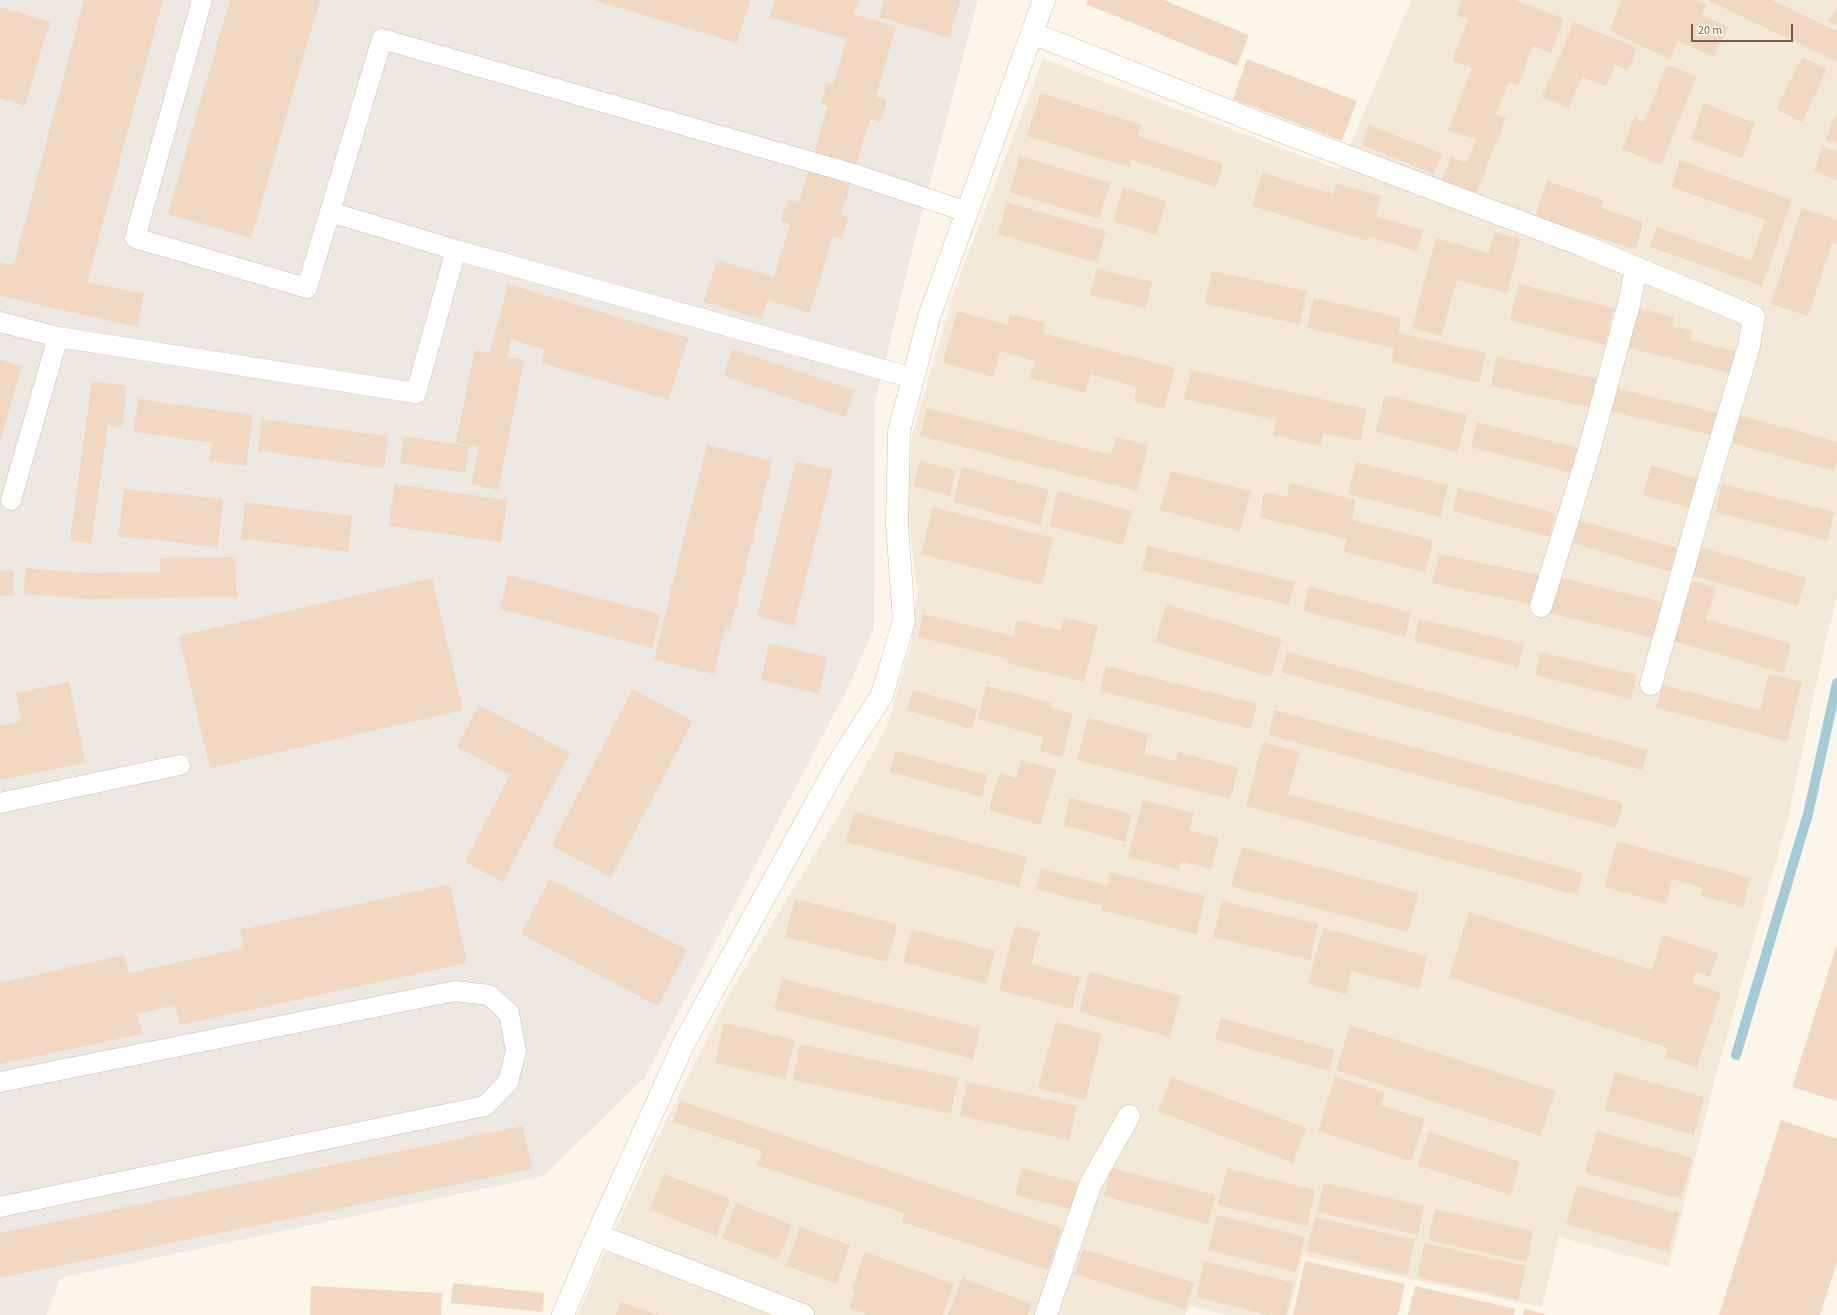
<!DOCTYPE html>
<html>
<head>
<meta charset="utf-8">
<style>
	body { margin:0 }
	#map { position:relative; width:1837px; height:1315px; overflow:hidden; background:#fcf6ea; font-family:"Source Sans 3",sans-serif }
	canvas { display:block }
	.scale { position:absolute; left:1691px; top:24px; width:102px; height:18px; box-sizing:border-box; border:2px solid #765f4e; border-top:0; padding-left:5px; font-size:12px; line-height:14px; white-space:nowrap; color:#765f4e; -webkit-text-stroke:3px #fefaf0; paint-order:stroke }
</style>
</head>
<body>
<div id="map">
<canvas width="1837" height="1315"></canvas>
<div class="scale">20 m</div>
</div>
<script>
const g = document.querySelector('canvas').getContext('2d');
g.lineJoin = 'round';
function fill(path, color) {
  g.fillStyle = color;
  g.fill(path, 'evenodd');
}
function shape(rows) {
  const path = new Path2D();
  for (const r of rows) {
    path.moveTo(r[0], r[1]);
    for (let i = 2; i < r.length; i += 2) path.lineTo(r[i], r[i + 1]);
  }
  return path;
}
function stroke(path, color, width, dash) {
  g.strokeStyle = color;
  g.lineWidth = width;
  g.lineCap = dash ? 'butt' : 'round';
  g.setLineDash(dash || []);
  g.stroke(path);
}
fill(shape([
	[1411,0,1837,0,1837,596,1823,653,1788,819,1715,1078,1669,1267,1559,1237,1542,1307,1303,1256,1289,1315,1226,1315,1191,1306,1185,1315,578,1315,594,1276,657,1139,729,994,841,811,886,728,912,641,917,591,907,503,912,435,955,288,1043,59,1340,170]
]), '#f3e9d8');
fill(shape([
	[0,0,978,0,915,239,875,403,874,629,849,685,645,1077,544,1176,60,1278,47,1315,0,1315]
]), '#ede8e2');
stroke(shape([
	[1736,1055,1808,814,1837,683]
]), '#a5cbd6', 10);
fill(shape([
	[84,0,163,0,87,282,144,294,137,327,0,296,0,262,14,265],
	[230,0,320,0,251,238,168,214],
	[594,0,750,0,737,43],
	[775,0,859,0,854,14,896,27,876,97,887,100,880,122,870,119,841,215,848,217,841,239,832,237,810,313,767,300,761,319,704,302,717,260,774,277,790,224,781,221,788,199,799,203,828,106,821,104,827,82,834,84,847,39,770,17],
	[884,0,960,0,949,38,879,17],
	[1088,0,1164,0,1249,35,1237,66,1086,4],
	[1462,0,1515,0,1564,19,1551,53,1533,46,1518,85,1509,82,1496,114,1506,118,1476,193,1442,180,1451,157,1467,163,1476,140,1448,130,1472,68,1452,60,1468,20,1456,15],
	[1622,0,1697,0,1707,5,1702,15,1728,27,1714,57,1678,41,1669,59,1609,30],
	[1708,0,1772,0,1837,31,1837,62],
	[0,7,50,22,25,106,0,98],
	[1837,7,1837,25,1829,21],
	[1574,22,1637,48,1628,70,1615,65,1606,86,1582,77,1569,108,1542,97],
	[1802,57,1827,69,1802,122,1776,109],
	[1247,59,1357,101,1342,141,1233,99],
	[1667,65,1697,76,1661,165,1622,149,1634,118,1644,122],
	[1041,93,1142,125,1138,136,1223,164,1216,187,1131,160,1129,167,1027,136],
	[1704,103,1755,123,1742,158,1691,139],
	[1834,116,1837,117,1837,144,1826,140],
	[1369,125,1442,154,1434,174,1362,145],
	[1822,147,1837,152,1837,180,1814,172],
	[1020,156,1110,183,1099,219,1009,192],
	[1680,160,1792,200,1762,286,1650,247,1657,227,1751,260,1765,220,1671,187],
	[1262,173,1333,194,1337,184,1381,196,1375,216,1423,230,1417,251,1369,237,1368,241,1252,206],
	[1547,181,1603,200,1601,208,1643,222,1635,249,1535,217],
	[1123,187,1167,201,1156,235,1113,221],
	[1007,202,1106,231,1097,263,998,234],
	[1802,208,1837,220,1837,245,1832,243,1808,316,1771,304],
	[1495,232,1521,239,1507,293,1457,280,1441,336,1412,328,1436,238,1489,253],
	[1097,269,1152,282,1146,308,1090,295],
	[1212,271,1307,291,1300,324,1205,304],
	[508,284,688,338,669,400,542,363,545,350,511,339,507,357,524,360,498,490,471,484,479,447,456,442,475,350,490,353],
	[1519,284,1614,308,1605,345,1510,320],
	[1314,298,1401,318,1398,333,1486,353,1479,383,1391,362,1394,348,1307,328],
	[1634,307,1674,317,1672,326,1693,331,1690,340,1737,352,1731,373,1624,347],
	[957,311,1008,325,1010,314,1045,323,1043,333,1175,368,1164,409,1134,401,1137,387,1090,374,1085,393,1030,378,1035,361,1000,351,993,377,943,363],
	[732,349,854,390,845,417,724,376],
	[1497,357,1598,379,1592,408,1491,386],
	[0,360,22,366,0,442],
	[1191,370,1367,409,1360,441,1323,433,1320,446,1273,435,1276,420,1184,399],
	[92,381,127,386,122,427,108,425,91,543,70,541],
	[1615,388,1718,413,1712,435,1609,411],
	[1385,395,1467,415,1458,452,1376,432],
	[138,399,253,415,246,466,209,461,212,443,134,432],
	[927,408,1111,455,1116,437,1148,445,1137,491,920,436],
	[1739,415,1837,442,1837,460,1834,471,1732,443],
	[262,419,388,436,384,468,258,451],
	[1477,422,1578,448,1572,473,1471,447],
	[404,436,469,446,465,473,400,463],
	[707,445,772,461,730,629,725,627,714,674,654,660],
	[796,461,833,470,794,626,757,616],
	[920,461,956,470,950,496,913,486],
	[1356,462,1448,485,1440,517,1348,494],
	[1651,466,1702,480,1694,509,1643,495],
	[962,467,1049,490,1040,525,953,502],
	[1171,471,1251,491,1240,531,1160,510],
	[1290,483,1356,500,1352,520,1433,540,1425,572,1344,552,1347,539,1259,517,1264,492,1287,497],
	[395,484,507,500,501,542,389,526],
	[1722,484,1834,512,1827,540,1715,512],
	[1458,488,1555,513,1549,537,1453,511],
	[124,489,223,499,218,547,119,536],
	[1058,491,1132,511,1123,545,1049,526],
	[245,502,352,516,348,552,241,539],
	[933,507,1053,538,1042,585,921,554],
	[1579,520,1677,548,1670,572,1573,543],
	[1148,546,1295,582,1289,605,1142,570],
	[1700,547,1806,578,1798,606,1691,575],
	[1439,554,1540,575,1534,605,1432,583],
	[235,557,237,597,87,599,23,594,26,568,87,573,160,572,160,558],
	[0,570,14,571,13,596,0,595],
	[508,575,660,614,652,648,500,609],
	[1558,577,1663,602,1654,638,1549,613],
	[432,578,463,710,210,768,179,636],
	[1688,580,1716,588,1706,619,1791,644,1783,673,1670,640],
	[1309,587,1411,612,1405,637,1303,611],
	[1166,604,1282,639,1271,677,1155,642],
	[923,614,1013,636,1017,620,1060,630,1064,617,1098,626,1084,682,1007,663,1008,659,918,637],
	[1419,619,1524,644,1518,667,1414,641],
	[769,643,827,657,819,694,761,680],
	[1287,652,1648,750,1642,770,1281,672],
	[1540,652,1637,675,1631,699,1535,675],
	[1106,666,1257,704,1251,729,1100,691],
	[1769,674,1802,682,1787,741,1656,708,1662,685,1760,710],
	[69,682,85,763,0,780,0,726,22,721,16,693],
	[986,686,1052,703,1051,708,1073,714,1062,757,1040,751,1044,737,978,719],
	[633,689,693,721,611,877,551,846],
	[913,690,977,709,971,729,907,710],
	[479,705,570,753,503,882,465,862,510,775,457,747],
	[1275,710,1623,803,1616,828,1268,735],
	[1088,718,1149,734,1144,753,1175,761,1178,752,1239,768,1230,799,1077,760],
	[1263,742,1300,752,1288,794,1583,873,1577,895,1246,806],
	[896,751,987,775,982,797,890,772],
	[1021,760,1056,770,1040,825,989,810,1000,773,1016,778],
	[1070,798,1132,814,1125,842,1063,825],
	[1143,800,1194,813,1189,830,1219,838,1211,869,1181,861,1179,870,1128,857],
	[854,812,1027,857,1019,887,846,842],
	[1617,841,1750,878,1743,907,1701,896,1703,888,1672,879,1666,904,1604,887],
	[1242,847,1418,893,1408,932,1231,886],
	[1041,869,1107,885,1110,872,1205,896,1196,934,1101,910,1102,906,1036,889],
	[550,879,687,950,658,1006,521,934],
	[450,884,467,963,180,1025,175,1005,137,1014,142,1034,0,1064,0,983,124,955,129,973,244,948,240,930],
	[795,899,897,924,887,962,785,937],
	[1222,901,1318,924,1310,960,1213,937],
	[1469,912,1652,970,1663,935,1718,953,1710,977,1695,972,1692,983,1721,993,1697,1067,1665,1057,1668,1048,1449,977],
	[1015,926,1040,932,1031,964,1080,977,1072,1009,999,990],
	[1323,928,1427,956,1419,988,1351,971,1346,994,1308,984],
	[912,929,995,951,986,984,903,962],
	[1837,944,1837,1101,1792,1087],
	[1090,972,1181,996,1170,1037,1079,1012],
	[782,979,980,1028,973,1059,774,1009],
	[1221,1018,1335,1050,1329,1071,1215,1039],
	[1056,1022,1102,1034,1085,1100,1038,1088],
	[724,1023,795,1040,785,1079,715,1063],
	[1350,1025,1555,1091,1541,1136,1336,1070],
	[800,1044,958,1078,951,1114,793,1080],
	[1615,1072,1704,1097,1694,1135,1605,1110],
	[1171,1077,1306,1128,1293,1163,1158,1111],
	[1335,1077,1385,1092,1381,1105,1425,1119,1411,1161,1318,1131],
	[967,1082,1077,1106,1069,1140,960,1116],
	[680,1101,1062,1228,1048,1270,902,1222,904,1213,757,1165,762,1151,673,1122],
	[1781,1120,1837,1139,1837,1262,1820,1315,1719,1315],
	[523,1126,532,1169,0,1278,0,1233],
	[1597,1131,1693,1158,1681,1199,1585,1173],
	[1429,1132,1520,1162,1510,1195,1418,1165],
	[1022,1168,1078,1183,1071,1209,1015,1195],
	[1111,1168,1216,1195,1208,1224,1104,1196],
	[1227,1168,1315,1190,1307,1226,1218,1205],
	[664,1174,730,1199,716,1236,650,1210],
	[1324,1183,1424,1206,1418,1235,1317,1212],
	[1577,1185,1679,1213,1668,1252,1566,1224],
	[736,1203,792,1225,778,1260,722,1238],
	[1435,1209,1533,1231,1526,1262,1428,1240],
	[1217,1215,1305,1237,1296,1272,1208,1250],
	[1315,1217,1415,1240,1407,1275,1307,1251],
	[800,1227,850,1245,837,1284,786,1266],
	[1425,1243,1526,1266,1518,1300,1417,1277],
	[1083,1249,1194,1283,1185,1309,1075,1274],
	[865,1252,954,1284,943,1315,869,1315,849,1308,855,1293,851,1291],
	[1204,1261,1294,1283,1286,1315,1269,1315,1196,1297],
	[1305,1261,1405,1284,1398,1315,1293,1315],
	[962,1278,1032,1304,1028,1315,948,1315],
	[453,1283,544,1293,543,1312,451,1303],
	[311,1286,442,1293,441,1315,310,1315],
	[1415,1286,1516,1309,1514,1315,1408,1315],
	[620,1302,658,1315,616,1315],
	[1524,1309,1546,1314,1546,1315,1523,1315]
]), '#f0d8c2');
const lane = shape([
	[202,0,135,238,307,288,382,39,854,174,967,212],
	[330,212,456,250],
	[0,322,58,337,416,393,456,250,913,378],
	[11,500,58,337],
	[0,803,180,765],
	[0,1082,455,991,489,995,509,1013,516,1051,508,1082,485,1106,0,1207]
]);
const street = shape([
	[1032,33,1272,128,1579,244,1754,317,1749,346,1705,492,1651,684],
	[1541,606,1588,454,1630,300,1636,268],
	[597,1235,803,1315],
	[563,1315,597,1235,684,1043,836,767,882,695,904,621,897,525,899,431,930,314,1044,0],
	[1046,1315,1090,1185,1129,1116]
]);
stroke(lane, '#cebfb0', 21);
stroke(street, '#cebfb0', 23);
stroke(lane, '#fff', 20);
stroke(street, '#fff', 22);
</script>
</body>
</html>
